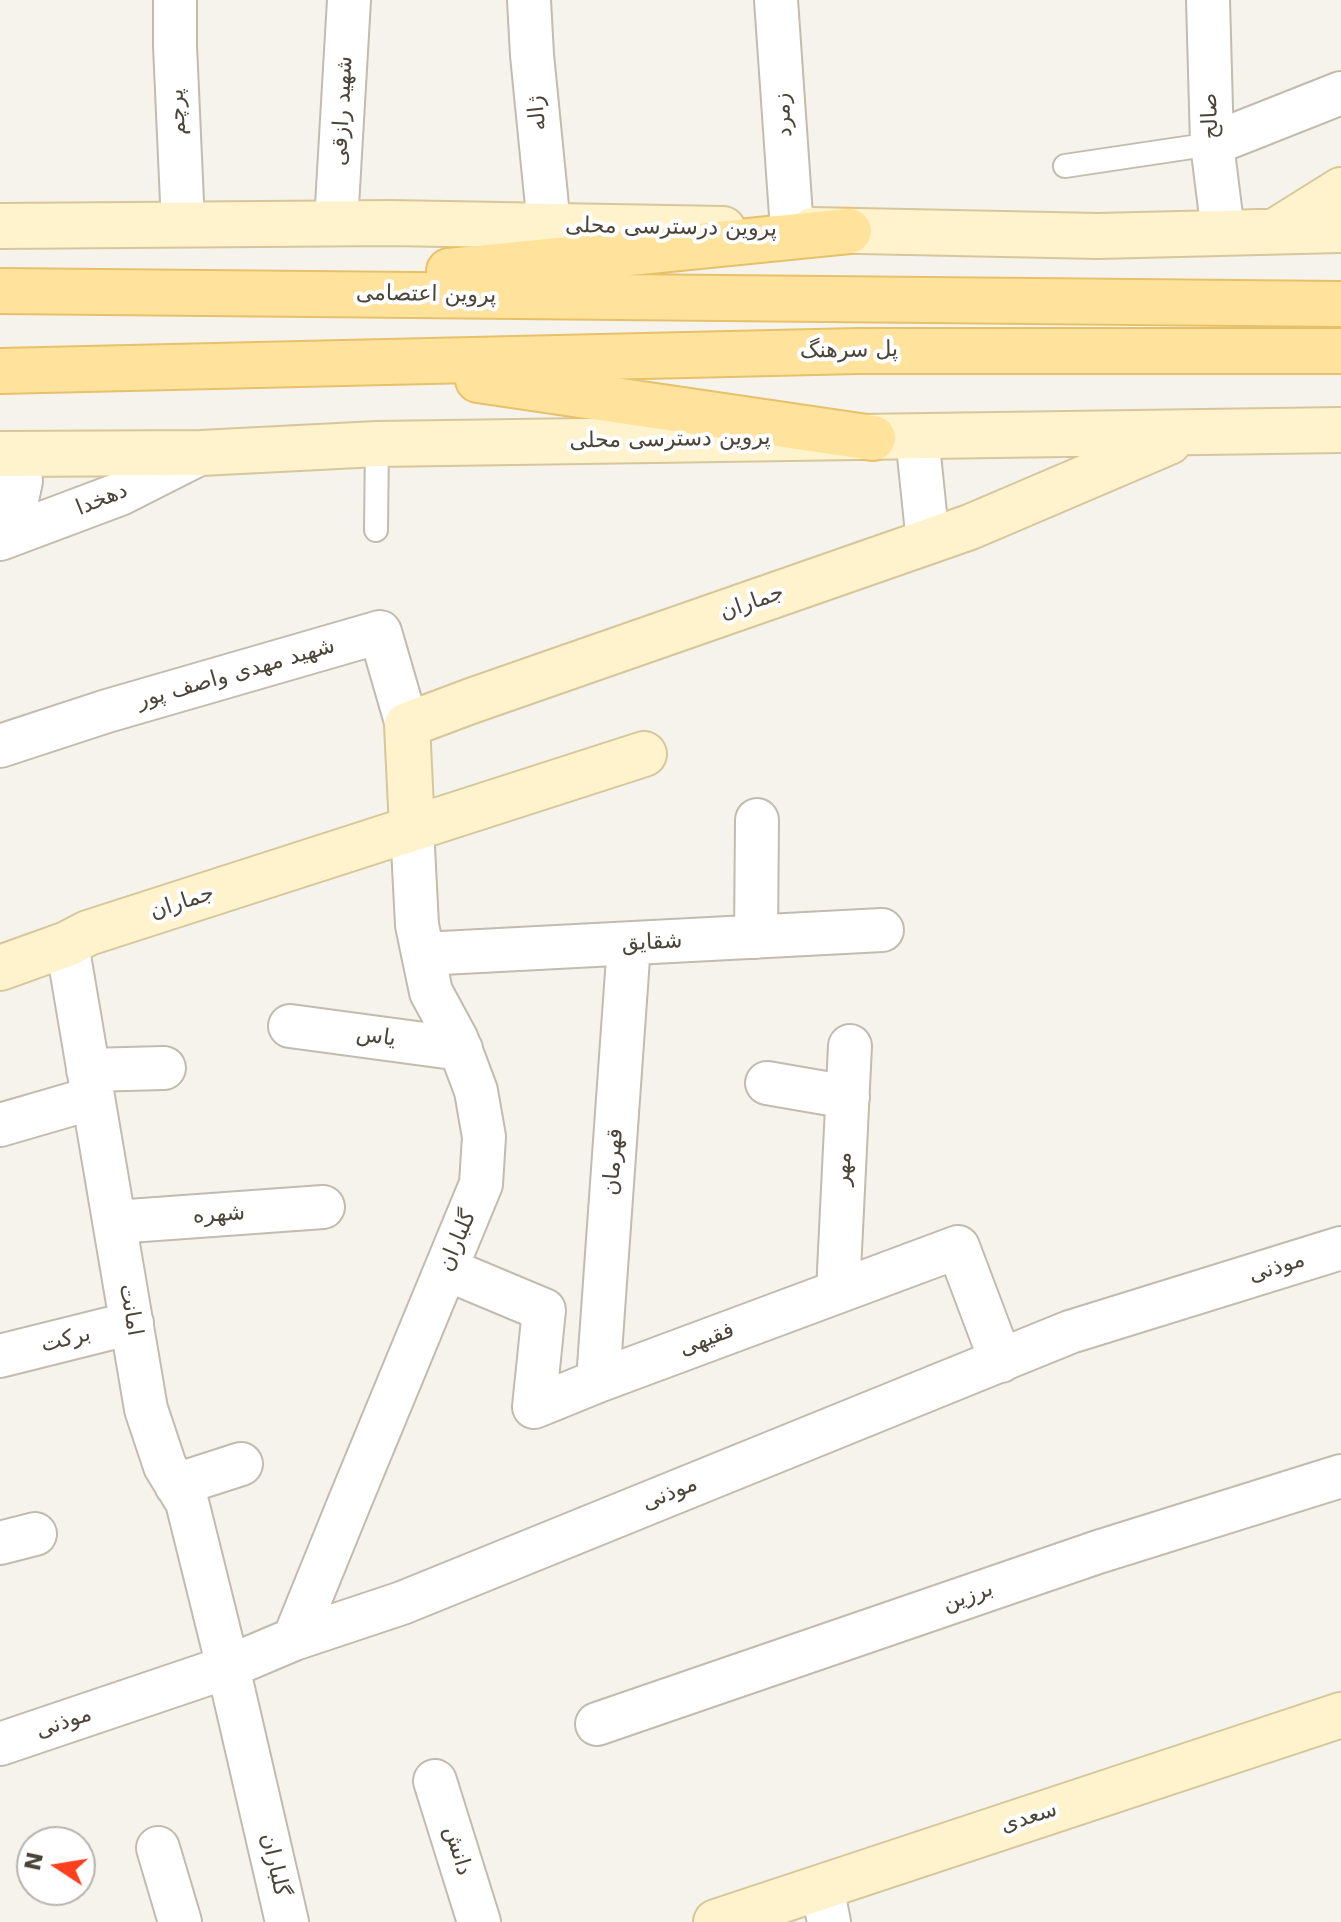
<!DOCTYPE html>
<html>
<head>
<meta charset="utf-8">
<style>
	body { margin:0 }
	#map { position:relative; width:1341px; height:1922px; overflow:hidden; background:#f6f3ec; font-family:"DejaVu Sans",sans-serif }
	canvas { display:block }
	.north { position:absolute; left:16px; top:1826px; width:80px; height:80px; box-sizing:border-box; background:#fff; border:2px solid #b7b4b0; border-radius:50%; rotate:282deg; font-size:22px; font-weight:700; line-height:32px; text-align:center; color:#4b4439 }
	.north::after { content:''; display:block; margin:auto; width:28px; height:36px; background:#fc3f1d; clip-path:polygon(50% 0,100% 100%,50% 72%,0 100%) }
</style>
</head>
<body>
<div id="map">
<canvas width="1341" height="1922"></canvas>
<div class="north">N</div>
</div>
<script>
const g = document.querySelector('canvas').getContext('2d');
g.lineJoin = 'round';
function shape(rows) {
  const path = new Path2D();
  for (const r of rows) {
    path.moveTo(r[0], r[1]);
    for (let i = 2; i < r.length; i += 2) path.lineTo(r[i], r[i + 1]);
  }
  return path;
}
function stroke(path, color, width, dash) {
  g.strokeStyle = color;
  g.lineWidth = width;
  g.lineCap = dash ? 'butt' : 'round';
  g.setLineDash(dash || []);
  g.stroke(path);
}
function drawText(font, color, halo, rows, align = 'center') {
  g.font = font + ' "DejaVu Sans",Vazirmatn,sans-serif';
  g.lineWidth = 8;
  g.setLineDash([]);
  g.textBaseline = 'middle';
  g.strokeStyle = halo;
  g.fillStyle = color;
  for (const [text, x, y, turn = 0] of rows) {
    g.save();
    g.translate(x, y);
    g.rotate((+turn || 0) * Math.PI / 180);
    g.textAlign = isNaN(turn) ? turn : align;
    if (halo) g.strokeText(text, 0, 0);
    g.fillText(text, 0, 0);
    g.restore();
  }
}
const lane = shape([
	[1065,166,1212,144],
	[376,530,377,444]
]);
const street = shape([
	[175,0,175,46,183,224],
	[529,0,532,55,549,226],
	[776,0,792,230],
	[1208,0,1212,144,1223,232],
	[1212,144,1341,93],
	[336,223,349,0],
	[917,436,928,542],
	[0,531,15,509,21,481,17,454],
	[0,539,120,494,201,453],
	[0,746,107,711,380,632,407,725],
	[756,937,757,820],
	[67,944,146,1409,165,1466,187,1502,228,1667,287,1922],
	[423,954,882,930],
	[290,1026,461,1049],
	[88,1070,164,1068],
	[767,1083,848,1097],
	[0,1125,93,1098],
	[115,1222,323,1207],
	[446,1269,544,1310,534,1407,598,1381,958,1247,1001,1361],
	[838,1291,850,1046],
	[0,1356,132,1323],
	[598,1381,629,944],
	[176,1485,241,1464],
	[0,1543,35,1534],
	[294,1639,350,1501,481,1184,484,1137,476,1091,457,1040,431,992,417,925,412,828],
	[597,1724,1098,1552,1341,1476],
	[0,1744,228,1667,294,1639,402,1603,1070,1332,1341,1248],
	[435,1781,479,1922],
	[158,1848,180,1922],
	[822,1887,829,1922]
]);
const secondary = shape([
	[0,226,391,223,723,229],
	[812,230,1098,236,1341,230],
	[1277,230,1341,190],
	[0,454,201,453,377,444,1341,430],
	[412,828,407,725,471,701,970,527,1169,442],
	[0,968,67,944,88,933,644,754],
	[716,1922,1341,1715]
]);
const primary = shape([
	[449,271,849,231],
	[0,291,1341,304],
	[0,371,858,351,1341,351],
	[478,380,873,438]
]);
stroke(lane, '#c2bbae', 26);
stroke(street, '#c2bbae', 46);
stroke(secondary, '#d6c79b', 48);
stroke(primary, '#e6c16a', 48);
stroke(lane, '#fff', 22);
stroke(street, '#fff', 42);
stroke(secondary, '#fff3cd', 44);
stroke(primary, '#ffe39c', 44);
drawText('22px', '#4b4439', '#fff', [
	["شهید رازقی",343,111,-87],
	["پرچم",178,112,-93],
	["ژاله",538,113,-96],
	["زمرد",784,115,-94],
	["صالح",1211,116,-92],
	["پروین درسترسی محلی",671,228,1],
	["پروین اعتصامی",426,295,1],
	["پل سرهنگ",849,351,-1],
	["پروین دسترسی محلی",670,440,-1],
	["دهخدا",102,500,-22],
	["جماران",752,603,-19],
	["شهید مهدی واصف پور",236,674,-16],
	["جماران",182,903,-18],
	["شقایق",652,943,-3],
	["یاس",376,1037,8],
	["قهرمان",614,1162,-86],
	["مهر",844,1169,-87],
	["شهره",219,1215,-4],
	["گلباران",458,1241,-67],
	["موذنی",1277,1268,-17],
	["امانت",130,1310,80],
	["برکت",66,1340,-14],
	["فقیهی",707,1340,-21],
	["موذنی",670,1494,-22],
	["برزین",968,1597,-19],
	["موذنی",64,1723,-19],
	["سعدی",1029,1818,-18],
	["دانش",457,1851,73],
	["گلباران",274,1865,77]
]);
</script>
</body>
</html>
